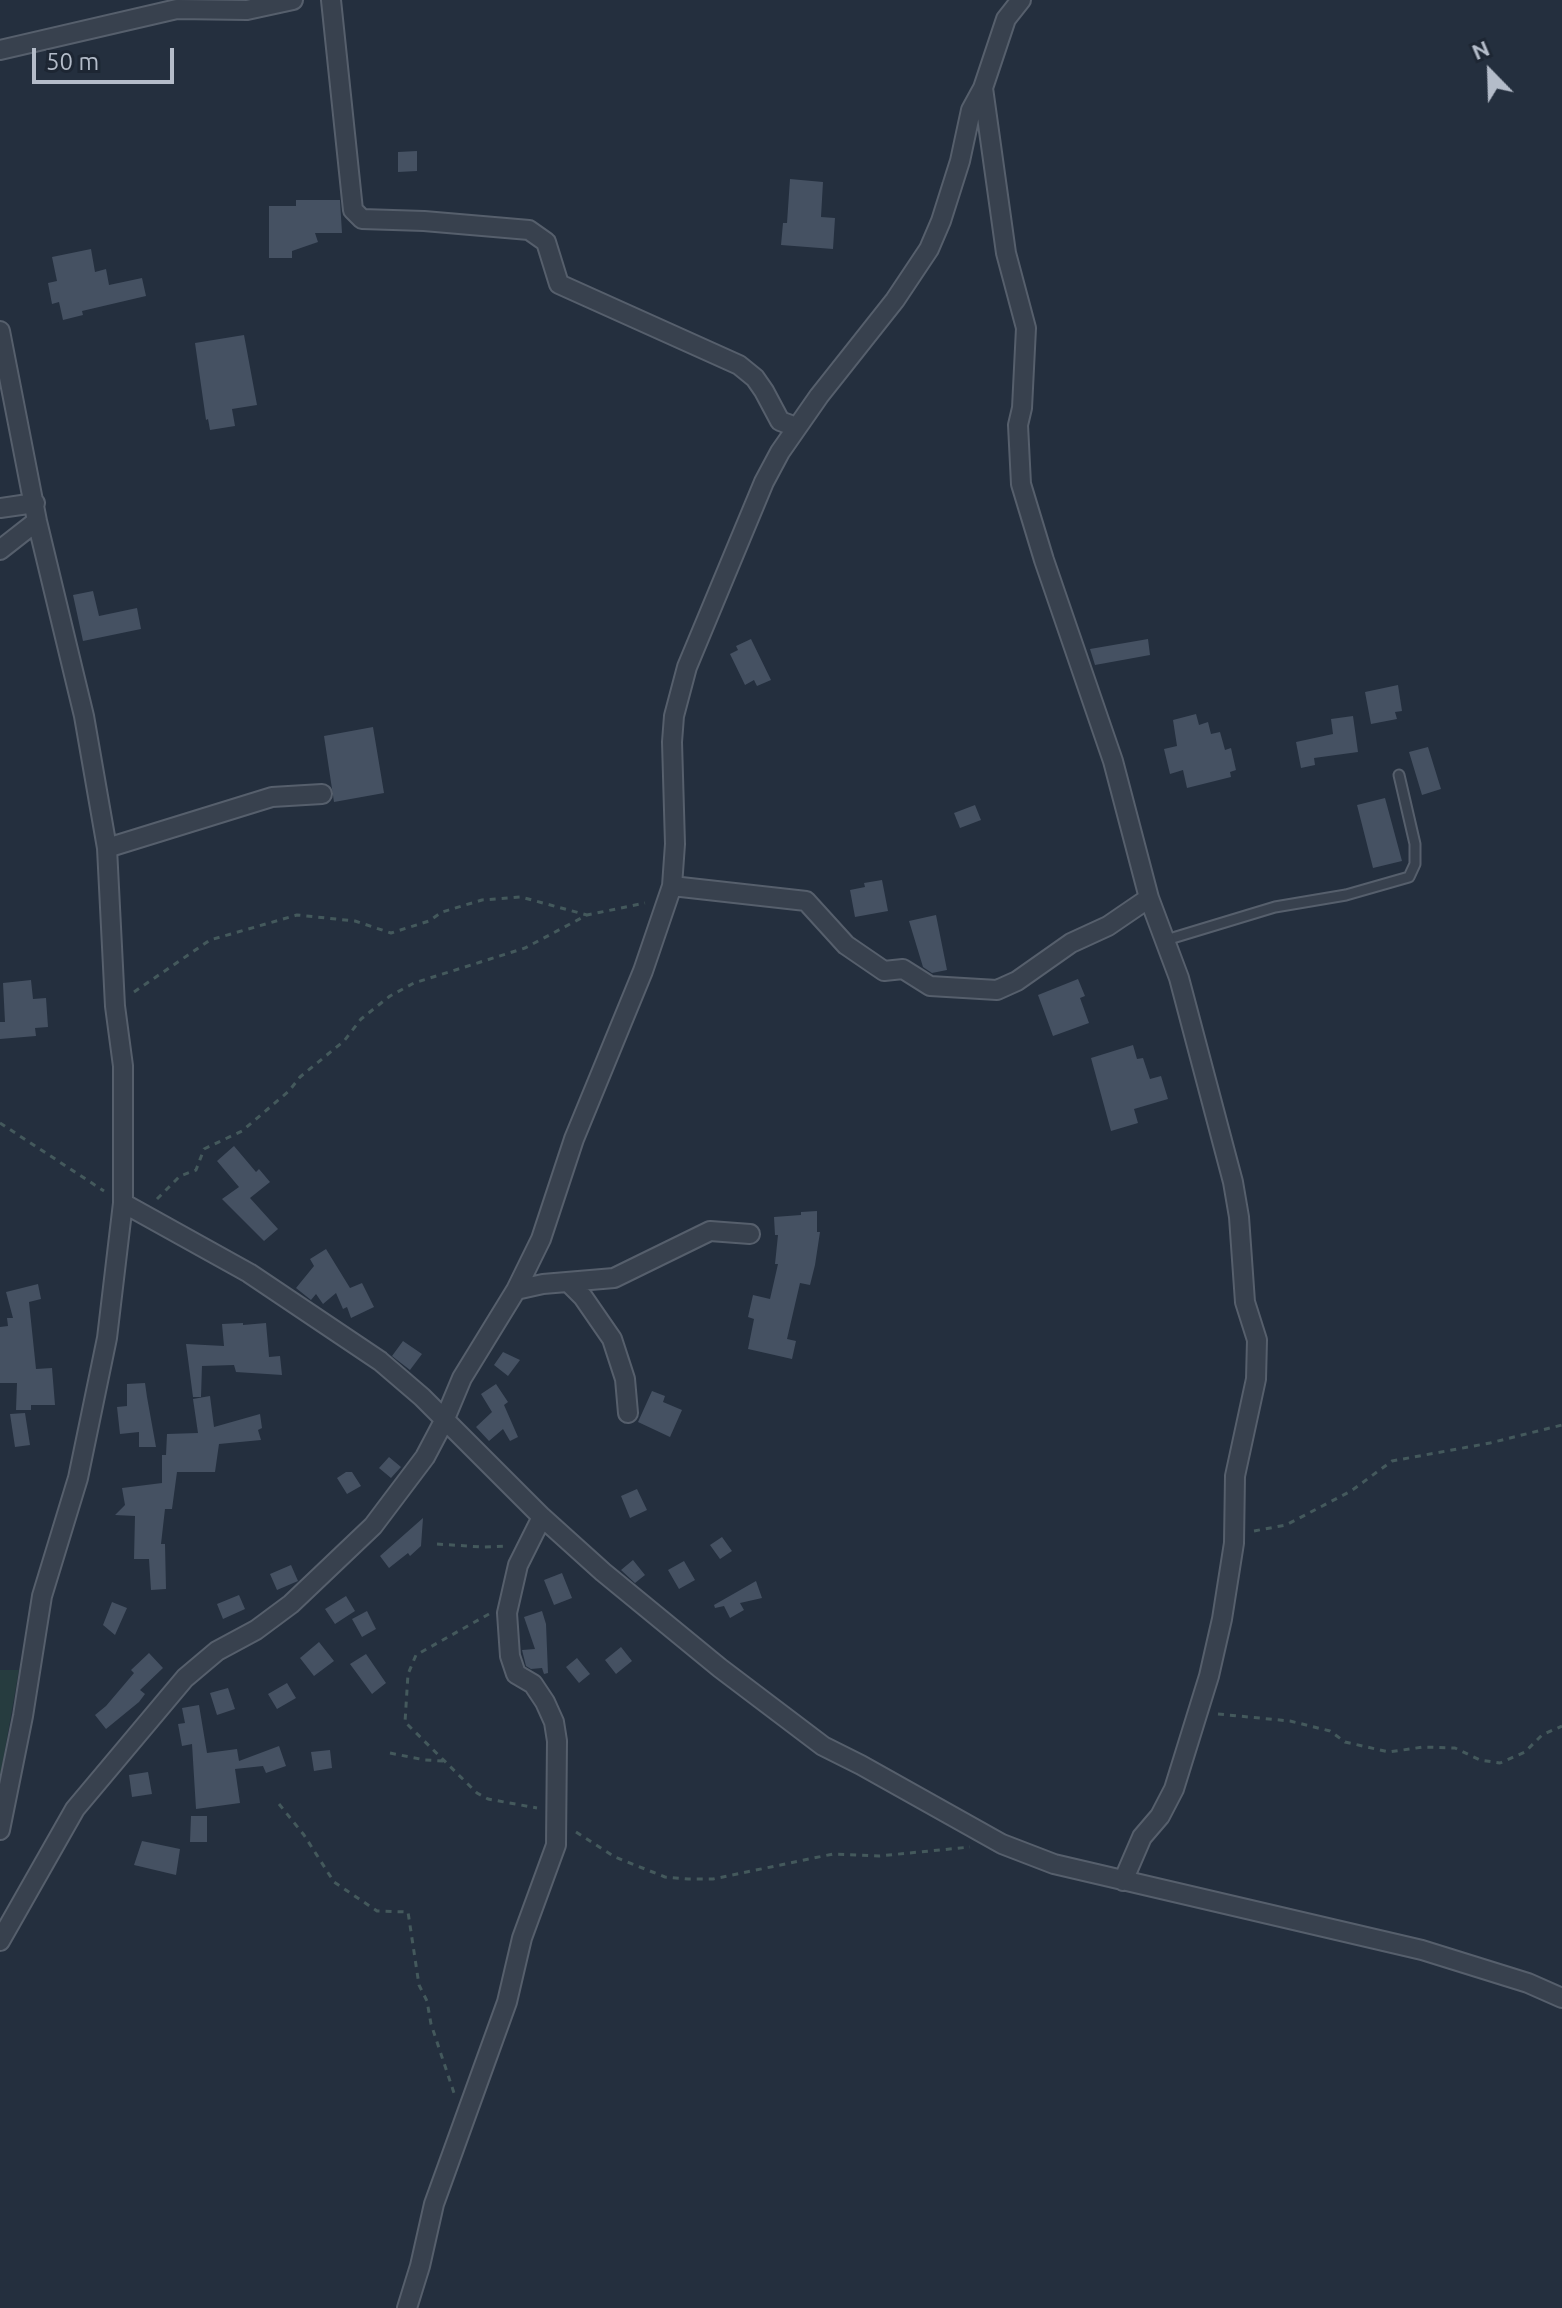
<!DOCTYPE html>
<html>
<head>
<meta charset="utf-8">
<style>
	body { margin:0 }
	#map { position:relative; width:1562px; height:2308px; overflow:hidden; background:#242f3e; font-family:Ubuntu,sans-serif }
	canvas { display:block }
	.north { position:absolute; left:1450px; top:32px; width:80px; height:80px; -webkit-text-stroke:6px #1d2633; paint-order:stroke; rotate:337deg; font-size:22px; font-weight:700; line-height:32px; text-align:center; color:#b4bcc9 }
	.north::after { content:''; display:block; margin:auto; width:28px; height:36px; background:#b4bcc9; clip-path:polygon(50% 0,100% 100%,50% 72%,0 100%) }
	.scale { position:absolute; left:32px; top:48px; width:142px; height:36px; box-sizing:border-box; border:4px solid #b4bcc9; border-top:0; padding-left:10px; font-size:24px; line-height:28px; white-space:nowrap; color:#b4bcc9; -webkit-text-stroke:6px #1d2633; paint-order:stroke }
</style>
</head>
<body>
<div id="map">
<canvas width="1562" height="2308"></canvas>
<div class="north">N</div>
<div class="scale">50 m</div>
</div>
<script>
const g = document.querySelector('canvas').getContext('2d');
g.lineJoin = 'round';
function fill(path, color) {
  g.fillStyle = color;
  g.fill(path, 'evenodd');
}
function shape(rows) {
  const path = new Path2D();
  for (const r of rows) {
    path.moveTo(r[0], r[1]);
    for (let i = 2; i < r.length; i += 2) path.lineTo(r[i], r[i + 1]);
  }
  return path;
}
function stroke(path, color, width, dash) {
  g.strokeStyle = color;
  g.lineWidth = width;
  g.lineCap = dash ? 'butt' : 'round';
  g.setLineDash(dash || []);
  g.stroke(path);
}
fill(shape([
	[0,1670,19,1670,0,1778]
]), '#263c3f');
fill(shape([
	[417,151,417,171,398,172,398,152],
	[790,179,823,182,821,217,835,218,833,249,781,245,783,223,787,223],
	[296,200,340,200,342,233,315,233,318,242,292,251,292,258,269,258,269,206,296,206],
	[91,249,95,272,106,269,109,285,142,278,146,296,82,311,83,315,63,320,59,302,52,304,48,283,57,281,52,257],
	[244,335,257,405,232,409,235,426,210,430,208,419,206,420,195,343],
	[93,591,99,616,137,608,141,629,83,641,73,595],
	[751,639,771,680,757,686,754,680,745,685,730,654,738,650,736,646],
	[1148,639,1150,655,1095,665,1090,649],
	[1398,685,1402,711,1395,712,1397,719,1371,724,1365,692],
	[1196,714,1199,725,1208,722,1211,734,1220,732,1225,750,1231,748,1236,770,1230,772,1231,777,1187,788,1183,770,1170,774,1164,749,1177,746,1173,720],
	[1353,716,1358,752,1314,758,1315,765,1301,768,1296,742,1333,734,1331,719],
	[373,727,384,793,334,802,324,736],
	[1428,747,1441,789,1422,795,1409,752],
	[1385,798,1402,861,1373,868,1357,805],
	[975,805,981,820,960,828,954,813],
	[882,880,888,911,855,917,850,890,865,887,864,883],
	[936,915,947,970,932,973,923,967,909,921],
	[1078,979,1085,996,1080,998,1089,1023,1053,1036,1038,995],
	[31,980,33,999,46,998,48,1027,35,1028,36,1036,0,1039,0,1022,5,1022,3,983],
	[1133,1045,1137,1059,1143,1058,1150,1079,1161,1076,1168,1099,1134,1109,1138,1123,1111,1131,1091,1058],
	[234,1146,256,1172,259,1169,270,1182,250,1198,278,1229,264,1241,222,1199,239,1187,217,1161],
	[817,1211,817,1232,820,1232,815,1265,810,1285,800,1283,787,1339,796,1341,792,1359,748,1349,754,1319,748,1317,753,1295,770,1299,778,1264,775,1264,778,1235,775,1235,774,1217,801,1215,801,1212],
	[326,1249,350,1288,362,1283,374,1307,351,1318,347,1307,343,1309,336,1293,323,1304,316,1294,311,1300,296,1288,314,1266,310,1259],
	[38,1284,41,1299,29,1302,36,1369,52,1368,55,1405,31,1405,31,1410,16,1410,17,1383,0,1383,0,1327,8,1326,7,1318,13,1318,6,1292],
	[243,1323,243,1325,266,1323,269,1357,280,1356,282,1375,236,1372,234,1365,202,1366,201,1397,193,1397,186,1344,224,1346,222,1324],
	[403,1341,422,1354,410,1370,392,1356],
	[503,1352,520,1360,508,1376,494,1365],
	[145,1383,147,1397,156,1447,139,1447,139,1432,120,1434,117,1407,127,1406,127,1384],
	[496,1384,508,1402,504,1405,518,1437,510,1441,503,1429,489,1441,476,1427,492,1412,481,1394],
	[652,1391,665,1396,663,1402,682,1410,670,1437,638,1422],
	[210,1396,214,1427,260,1414,262,1428,258,1430,261,1440,219,1444,215,1472,177,1472,172,1509,165,1509,161,1544,165,1544,166,1589,151,1590,149,1559,134,1559,135,1516,115,1515,125,1505,122,1488,162,1483,162,1455,166,1455,167,1434,198,1433,193,1399],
	[25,1413,30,1445,15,1447,10,1414],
	[389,1457,401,1467,391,1478,379,1468],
	[346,1472,352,1472,361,1486,347,1494,337,1478],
	[637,1489,647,1510,630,1518,621,1496],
	[423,1518,421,1546,410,1556,408,1553,389,1568,380,1556],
	[722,1537,732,1551,720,1559,710,1545],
	[633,1560,645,1575,635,1583,621,1570],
	[684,1561,695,1580,679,1589,668,1570],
	[291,1565,298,1581,277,1590,270,1574],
	[562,1573,572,1598,554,1605,544,1580],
	[756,1581,762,1598,740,1603,744,1610,730,1618,724,1606,715,1608,714,1605],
	[239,1595,245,1609,223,1619,217,1604],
	[346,1596,355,1611,335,1624,325,1609],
	[112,1602,127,1608,115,1635,103,1625],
	[367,1611,376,1629,362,1637,352,1619],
	[542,1611,546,1624,548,1673,544,1674,542,1668,531,1669,526,1666,522,1650,535,1649,524,1617],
	[319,1642,334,1661,314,1676,300,1658],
	[621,1647,632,1661,616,1674,605,1660],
	[149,1653,163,1668,140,1690,145,1694,139,1702,106,1729,95,1715,106,1706,134,1673,131,1670],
	[366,1654,386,1683,372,1694,350,1664],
	[577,1658,590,1674,579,1683,566,1667],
	[287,1683,296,1698,277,1709,268,1694],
	[228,1688,235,1709,217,1715,210,1693],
	[199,1705,207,1753,237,1749,239,1761,279,1746,286,1766,266,1773,263,1766,235,1769,240,1803,196,1809,192,1744,182,1746,178,1724,185,1723,182,1708],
	[330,1750,332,1768,314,1771,311,1752],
	[148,1772,152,1794,132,1797,129,1775],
	[191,1816,207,1816,207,1842,190,1842],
	[142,1841,180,1849,176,1875,134,1865]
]), '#455162');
const service = shape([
	[1166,940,1275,907,1346,895,1409,877,1415,864,1415,844,1399,775]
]);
const minor = shape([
	[331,0,353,210,362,219,424,221,529,230,546,242,559,284,739,365,755,378,764,391,780,421,796,427],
	[0,50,177,9,247,10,293,0],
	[983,88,1006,253,1026,328,1022,408,1018,425,1021,484,1044,560,1113,761,1149,898,1179,978,1233,1182,1239,1217,1245,1302,1257,1340,1256,1379,1235,1476,1234,1543,1222,1619,1209,1676,1174,1789,1160,1816,1142,1837,1123,1881],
	[0,331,37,521,84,716,107,848,115,1006,123,1066,123,1203,107,1338,78,1478,42,1596,23,1716,0,1830],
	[0,508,35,503],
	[0,550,37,521],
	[107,848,272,797,322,794],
	[672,886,806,901,846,945,884,971,903,969,930,986,997,990,1017,981,1071,943,1108,926,1149,898],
	[123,1203,249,1273,380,1361,422,1397,542,1517,603,1572,720,1668,823,1746,861,1765,1002,1844,1054,1864,1422,1950,1528,1983,1562,1998],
	[569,1283,583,1297,612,1339,625,1379,628,1413],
	[516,1290,543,1284,614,1278,710,1231,750,1234],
	[0,1941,75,1809,185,1678,217,1651,256,1630,291,1604,373,1526,425,1457,444,1421,462,1378,516,1290,541,1239,574,1139,643,971,672,886,675,844,672,742,674,716,687,667,764,482,780,452,819,396,895,300,929,249,941,221,960,161,971,110,983,88,1006,19,1021,0],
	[407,2308,420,2266,434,2204,507,2002,522,1938,556,1845,557,1741,554,1722,545,1702,533,1684,516,1674,510,1656,507,1613,518,1565,542,1517]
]);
stroke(service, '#565f6c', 13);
stroke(minor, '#565f6c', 22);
stroke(shape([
	[134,992,210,940,297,915,355,921,391,933,429,921,442,912,482,900,521,897,587,915],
	[0,1123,104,1191],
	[157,1199,180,1176,196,1170,204,1149,242,1131,289,1091,300,1077,344,1041,361,1019,390,996,414,983,525,948,587,915,645,903],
	[1254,1531,1286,1525,1351,1491,1392,1461,1490,1443,1562,1425],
	[437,1544,482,1547,506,1546],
	[489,1614,416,1655,408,1674,405,1722,477,1793,488,1799,537,1808],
	[1218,1714,1290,1721,1330,1731,1345,1742,1389,1752,1423,1747,1455,1748,1480,1760,1500,1763,1525,1752,1542,1735,1562,1726],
	[390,1753,425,1760,444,1761],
	[279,1804,304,1835,334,1882,377,1911,408,1912,419,1985,427,2001,431,2024,454,2093],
	[576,1832,615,1857,665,1877,688,1879,713,1879,833,1854,879,1856,970,1847]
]), '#44595c', 3, [6, 6]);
stroke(service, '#38414e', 9);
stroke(minor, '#38414e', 18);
</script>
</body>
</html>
